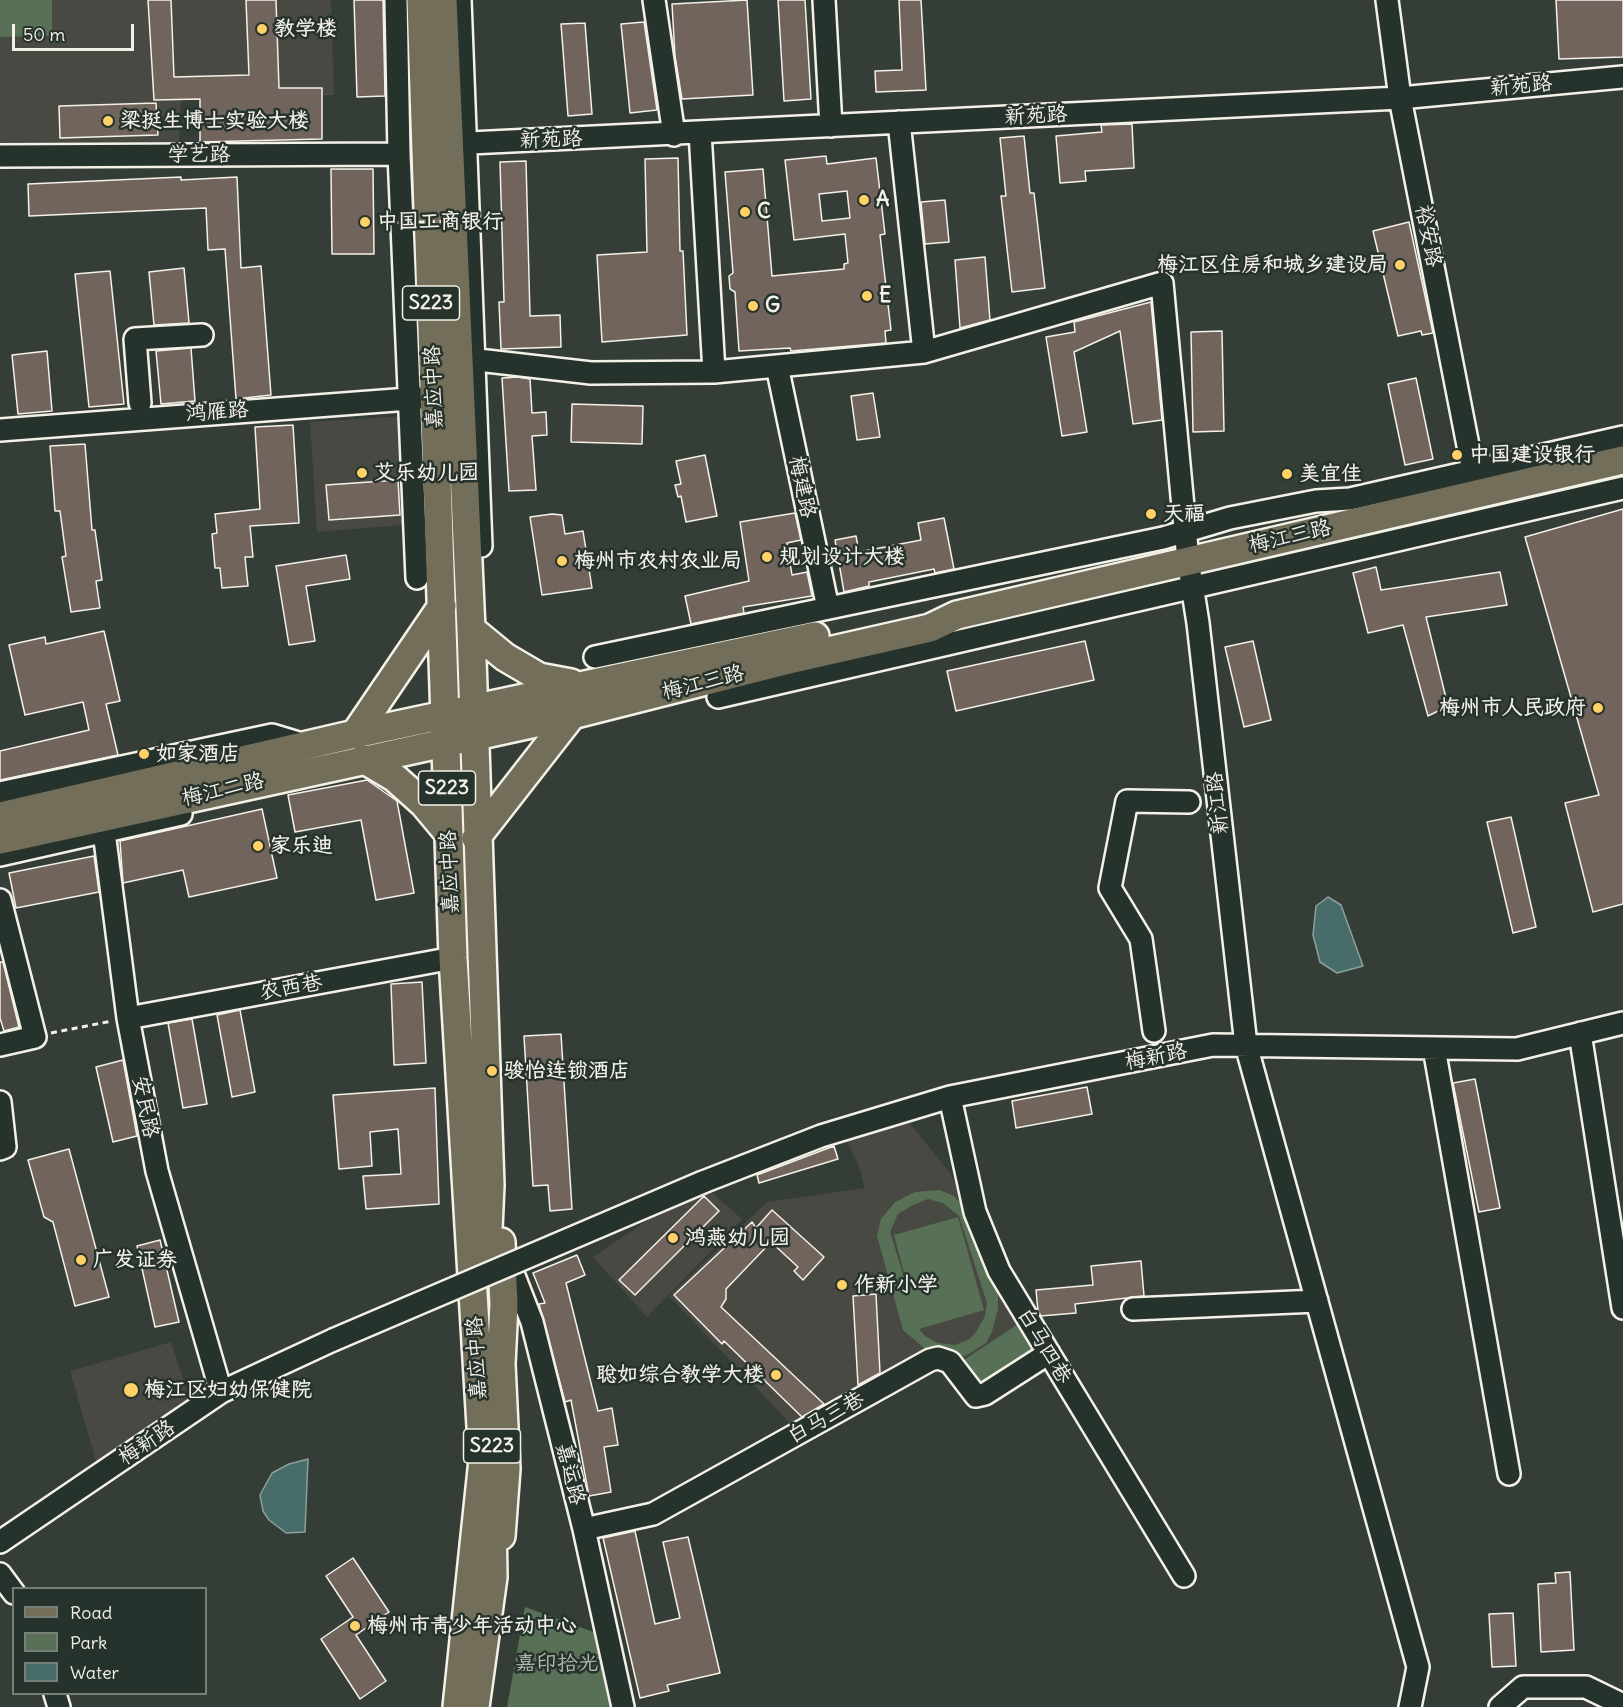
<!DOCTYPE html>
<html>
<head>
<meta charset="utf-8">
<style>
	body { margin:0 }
	#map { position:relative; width:1623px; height:1707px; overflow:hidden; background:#353d37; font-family:Delius,sans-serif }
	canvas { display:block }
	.legend { position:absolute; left:12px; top:1587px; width:195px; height:108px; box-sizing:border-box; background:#26332d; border:2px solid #787f78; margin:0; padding:8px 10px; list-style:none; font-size:18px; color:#f4f1e8 }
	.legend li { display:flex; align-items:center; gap:12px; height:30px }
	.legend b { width:30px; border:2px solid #787f78 }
	.scale { position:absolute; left:12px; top:24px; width:122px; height:27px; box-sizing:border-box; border:3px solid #f4f1e8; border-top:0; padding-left:8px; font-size:18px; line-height:21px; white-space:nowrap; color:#f4f1e8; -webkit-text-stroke:4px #26332d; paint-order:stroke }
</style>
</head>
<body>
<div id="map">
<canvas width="1623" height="1707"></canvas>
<ul class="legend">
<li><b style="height:8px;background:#726e59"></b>Road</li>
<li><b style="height:16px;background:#587055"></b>Park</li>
<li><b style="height:16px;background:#476c6a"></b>Water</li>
</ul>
<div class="scale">50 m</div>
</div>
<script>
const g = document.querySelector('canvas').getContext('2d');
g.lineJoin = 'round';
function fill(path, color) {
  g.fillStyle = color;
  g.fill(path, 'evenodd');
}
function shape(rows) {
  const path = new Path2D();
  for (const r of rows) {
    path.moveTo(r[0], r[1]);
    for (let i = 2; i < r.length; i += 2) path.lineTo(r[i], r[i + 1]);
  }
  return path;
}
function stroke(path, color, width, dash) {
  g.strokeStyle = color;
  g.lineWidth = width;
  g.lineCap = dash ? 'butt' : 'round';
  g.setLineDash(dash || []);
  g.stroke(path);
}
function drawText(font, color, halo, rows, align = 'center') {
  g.font = font + ' Delius,"LXGW WenKai TC",sans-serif';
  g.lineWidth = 5;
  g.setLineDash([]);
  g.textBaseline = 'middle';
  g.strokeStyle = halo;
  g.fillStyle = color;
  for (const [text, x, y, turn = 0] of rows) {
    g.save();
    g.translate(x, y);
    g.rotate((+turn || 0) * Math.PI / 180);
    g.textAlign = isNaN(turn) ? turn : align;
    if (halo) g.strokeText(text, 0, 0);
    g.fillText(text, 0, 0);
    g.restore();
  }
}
fill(shape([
	[0,0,331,0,334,95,181,99,179,143,0,148],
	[406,416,415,524,317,532,310,422],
	[908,1121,950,1173,1044,1349,975,1387,949,1357,804,1438,669,1296,767,1202,865,1188,859,1166,844,1136],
	[702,1184,742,1219,647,1317,593,1257],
	[171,1342,193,1409,97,1465,70,1371]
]), '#474942');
fill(shape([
	[0,0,52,0,52,36,0,37],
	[939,1190,954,1196,970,1214,998,1293,998,1309,992,1332,986,1343,965,1356,930,1353,903,1330,877,1236,881,1219,895,1202,915,1192],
	[928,1199,943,1203,959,1216,987,1303,985,1316,976,1332,970,1339,955,1345,938,1343,925,1336,919,1329,984,1310,958,1217,894,1235,912,1303,890,1232,898,1214,913,1205],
	[1021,1322,1039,1348,982,1387,964,1360],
	[525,1607,599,1634,623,1707,507,1707]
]), '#587055');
const water = shape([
	[1328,897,1341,905,1363,966,1337,973,1320,962,1313,935,1316,906,1328,897],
	[308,1459,305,1532,286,1533,269,1520,263,1511,260,1495,272,1473,289,1464,308,1459]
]);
fill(water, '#476c6a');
stroke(water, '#8ca19c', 1.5);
const building = shape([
	[148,0,171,0,174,77,249,75,246,0,276,0,279,88,322,88,322,139,200,142,200,99,154,100,148,0],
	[354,0,383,0,385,96,357,97,354,0],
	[747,0,753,95,682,99,675,56,672,4,747,0],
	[778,0,805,0,811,99,784,101,778,0],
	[899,0,921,0,926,90,876,92,875,71,902,70,899,0],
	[1556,0,1623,0,1623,57,1559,59,1556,0],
	[644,22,657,110,630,113,621,24,644,22],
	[585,23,592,114,568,116,561,24,585,23],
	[156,103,158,135,60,138,59,106,156,103],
	[1132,124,1134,168,1085,171,1086,181,1060,183,1056,136,1102,132,1101,125,1132,124],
	[1024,136,1030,193,1034,193,1045,288,1012,292,1001,196,1006,196,1000,138,1024,136],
	[826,156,827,164,876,158,885,234,880,235,891,330,885,331,886,343,791,351,790,348,739,351,735,292,730,289,729,276,733,273,725,172,763,169,772,276,844,269,844,264,848,263,845,234,794,240,785,160,826,156],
	[847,191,850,218,822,221,819,194,847,191],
	[678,158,680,251,683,251,687,335,602,342,597,255,647,252,645,159,678,158],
	[526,161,530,316,560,315,561,347,501,349,499,302,504,302,500,162,526,161],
	[331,169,373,169,374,254,332,254,331,169],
	[181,177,181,180,237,177,241,268,261,266,271,395,236,399,225,249,208,250,206,208,29,216,28,184,181,177],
	[945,200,949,242,925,244,921,202,945,200],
	[1409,222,1433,333,1422,335,1421,331,1398,336,1373,231,1409,222],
	[985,257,990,320,960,328,955,260,985,257],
	[184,268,189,323,154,325,149,272,184,268],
	[110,271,124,404,89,407,75,274,110,271],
	[1151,302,1162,420,1133,424,1120,331,1074,352,1087,432,1062,436,1046,337,1075,332,1074,322,1151,302],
	[1222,331,1224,431,1193,432,1191,332,1222,331],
	[191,348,195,401,161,404,156,351,191,348],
	[47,351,52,411,18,414,12,355,47,351],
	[518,377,530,379,532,413,546,412,547,435,532,436,536,490,509,491,502,378,518,377],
	[1416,378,1433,459,1405,465,1388,384,1416,378],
	[873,393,880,437,857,440,851,396,873,393],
	[572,404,643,406,642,444,571,442,572,404],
	[293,425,299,523,250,526,253,557,245,557,248,586,222,588,220,568,215,568,212,534,217,533,215,514,260,509,255,427,293,425],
	[85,444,92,530,95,530,102,580,96,581,100,608,71,612,62,557,66,556,60,511,55,511,50,446,85,444],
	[705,455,717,516,686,522,681,496,678,497,675,485,681,484,676,461,705,455],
	[398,480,400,515,329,520,326,485,398,480],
	[1623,509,1623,904,1593,912,1565,803,1599,795,1525,537,1623,509],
	[795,513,801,540,787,543,792,575,807,572,812,596,743,607,744,613,691,624,685,596,749,581,740,522,795,513],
	[552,514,562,515,565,534,583,531,592,588,542,595,530,517,552,514],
	[944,518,954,569,935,573,934,569,869,582,869,586,844,592,835,540,856,536,859,552,921,540,918,523,944,518],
	[346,555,350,579,306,586,315,641,289,645,276,566,346,555],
	[1376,567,1381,590,1500,572,1507,605,1426,617,1448,706,1428,716,1403,625,1368,633,1353,573,1376,567],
	[104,631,120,701,106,704,118,755,0,780,0,751,89,730,83,702,25,715,9,645,45,637,46,644,104,631],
	[1085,641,1094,680,956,711,947,671,1085,641],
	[1253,641,1271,720,1244,727,1225,647,1253,641],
	[367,780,397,801,414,893,376,900,361,820,295,832,288,795,367,780],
	[262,809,277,878,189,897,183,870,123,883,120,841,262,809],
	[1511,817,1536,927,1513,933,1487,822,1511,817],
	[94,856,99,892,16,908,9,873,94,856],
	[0,962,3,962,19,1027,4,1031,0,1018,0,962],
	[422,982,426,1063,394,1065,391,984,422,982],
	[240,1010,255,1092,232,1097,217,1015,240,1010],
	[192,1019,207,1104,183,1108,168,1023,192,1019],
	[561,1034,572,1209,550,1211,548,1185,533,1186,524,1036,561,1034],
	[123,1060,137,1136,113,1142,96,1067,123,1060],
	[1475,1079,1500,1208,1479,1212,1453,1083,1475,1079],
	[1087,1087,1092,1114,1016,1128,1012,1101,1087,1087],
	[435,1088,439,1204,366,1209,363,1176,401,1174,398,1129,370,1132,372,1166,339,1169,333,1095,435,1088],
	[834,1146,838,1159,759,1183,757,1175,834,1146],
	[69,1149,109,1297,75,1306,53,1222,44,1217,28,1160,69,1149],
	[704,1196,719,1211,635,1295,619,1280,704,1196],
	[772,1210,824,1257,803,1280,794,1271,798,1267,771,1242,726,1289,726,1299,721,1307,824,1404,802,1417,724,1341,722,1344,674,1295,752,1222,756,1228,772,1210],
	[160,1240,179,1322,155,1327,137,1246,160,1240],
	[577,1255,585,1275,566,1283,598,1411,612,1408,618,1445,604,1447,611,1492,589,1496,571,1400,565,1402,539,1304,545,1303,533,1273,577,1255],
	[1141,1261,1144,1296,1075,1304,1076,1313,1041,1316,1038,1311,1036,1290,1093,1285,1091,1266,1141,1261],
	[876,1294,880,1373,858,1385,853,1296,876,1294],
	[635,1531,655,1624,680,1618,663,1542,688,1537,720,1673,667,1685,669,1691,640,1698,603,1538,635,1531],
	[353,1558,389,1612,356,1635,386,1681,360,1699,321,1639,353,1617,326,1576,353,1558],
	[1570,1572,1574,1650,1541,1652,1538,1584,1556,1583,1555,1573,1570,1572],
	[1513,1613,1516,1666,1492,1667,1489,1614,1513,1613]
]);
fill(building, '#71645d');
stroke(building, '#f4f1e8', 1.5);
const minor = shape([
	[396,0,399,154,417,578],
	[460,0,481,546],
	[654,0,674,135],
	[824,0,831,126],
	[1387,0,1400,98,1473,471],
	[899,122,924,352],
	[700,132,714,372],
	[449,144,1400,98,1623,77],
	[0,156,399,154],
	[478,360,591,373,714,372,924,352,1162,283,1188,560,1198,623,1246,1045,1418,1667,1410,1707],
	[777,366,828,608],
	[140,403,135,339,202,335],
	[0,430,422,398],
	[595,657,1163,538,1230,518,1316,501,1350,499,1623,437],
	[718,697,1623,488],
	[0,793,272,735,305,745],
	[110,816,104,832,128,1018,157,1171,221,1392],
	[0,855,181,814],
	[0,900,35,1037,0,1045],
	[128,1018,453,958],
	[1154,1031,1141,939,1110,888,1127,801,1189,802],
	[1580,1033,1623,1308],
	[1434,1048,1509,1474],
	[950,1097,975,1212,999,1271,1184,1576],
	[0,1102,5,1147,0,1149],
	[703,1182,821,1136,950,1097,1213,1045,1517,1049,1623,1023],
	[507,1258,532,1322,584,1529,623,1707],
	[1133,1309,1317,1301],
	[584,1529,653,1514,930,1360,938,1358,950,1362,976,1396,985,1394,1049,1353],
	[0,1542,221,1392,333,1340],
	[0,1574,14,1593],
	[55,1694,59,1707],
	[1500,1707,1523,1687,1586,1687,1623,1705]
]);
const major = shape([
	[421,0,453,958,483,1460,457,1707],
	[443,0,471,629,490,1185,487,1252],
	[471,629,505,657,539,677,571,683],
	[355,734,442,606],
	[363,759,395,778,424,804,449,834],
	[0,816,355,734,815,636],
	[476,838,572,715],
	[0,840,572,715,793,659,930,628,957,615,1623,460],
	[501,1242,504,1304,501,1364,506,1469,501,1536],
	[475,1707,493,1577,492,1515]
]);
stroke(minor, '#f4f1e8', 26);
stroke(major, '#f4f1e8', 32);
stroke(shape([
	[51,1033,112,1021]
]), '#f4f1e8', 3, [6, 4.5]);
stroke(minor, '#26332d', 21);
stroke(major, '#726e59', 27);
const minorBridge = shape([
	[333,1340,703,1182]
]);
stroke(minorBridge, '#f4f1e8', 26, []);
stroke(shape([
	[387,223,460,221]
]), '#f4f1e8', 3, [6, 4.5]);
stroke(minorBridge, '#26332d', 21);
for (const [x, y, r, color] of [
	[262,29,6,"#ffd166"],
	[108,121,6,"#ffd166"],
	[864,200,6,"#ffd166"],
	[745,212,6,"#ffd166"],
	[365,222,6,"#ffd166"],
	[1400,265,6,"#ffd166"],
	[867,296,6,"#ffd166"],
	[753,306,6,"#ffd166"],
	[1457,455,6,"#ffd166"],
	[362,473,6,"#ffd166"],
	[1287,474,6,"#ffd166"],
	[1151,514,6,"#ffd166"],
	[767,557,6,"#ffd166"],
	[562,561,6,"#ffd166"],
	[1598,708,6,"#ffd166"],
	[144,754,6,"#ffd166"],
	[258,846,6,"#ffd166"],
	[492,1071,6,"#ffd166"],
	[673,1238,6,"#ffd166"],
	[81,1260,6,"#ffd166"],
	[842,1285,6,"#ffd166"],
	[776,1375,6,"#ffd166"],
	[131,1390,8,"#ffd166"],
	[355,1626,6,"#ffd166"]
]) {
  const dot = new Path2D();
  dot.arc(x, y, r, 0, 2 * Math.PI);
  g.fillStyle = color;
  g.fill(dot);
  stroke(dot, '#26332d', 2);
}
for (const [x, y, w] of [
	[431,303,57],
	[447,788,57],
	[492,1446,57]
]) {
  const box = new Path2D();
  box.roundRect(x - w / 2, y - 17, w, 34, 4.5);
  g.fillStyle = '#26332d';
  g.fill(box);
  stroke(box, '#f4f1e8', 1.5);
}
drawText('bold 20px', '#f4f1e8', null, [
	["S223",431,303],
	["S223",447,788],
	["S223",492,1446]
]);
drawText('bold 21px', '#f4f1e8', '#26332d', [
	["教学楼",274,29],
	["梁挺生博士实验大楼",120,121],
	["A",876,200],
	["C",757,212],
	["中国工商银行",377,222],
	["梅江区住房和城乡建设局",1388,265,"right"],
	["E",879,296],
	["G",765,306],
	["中国建设银行",1469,455],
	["艾乐幼儿园",374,473],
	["美宜佳",1299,474],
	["天福",1163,514],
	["规划设计大楼",779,557],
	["梅州市农村农业局",574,561],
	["梅州市人民政府",1586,708,"right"],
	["如家酒店",156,754],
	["家乐迪",270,846],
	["骏怡连锁酒店",504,1071],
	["鸿燕幼儿园",685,1238],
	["广发证券",93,1260],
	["作新小学",854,1285],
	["聪如综合教学大楼",764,1375,"right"],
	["梅江区妇幼保健院",144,1390],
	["梅州市青少年活动中心",367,1626]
], 'left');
drawText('21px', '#f4f1e8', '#26332d', [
	["新苑路",1521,86,-5],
	["新苑路",1036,116,-3],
	["新苑路",551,140,-2],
	["学艺路",199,155],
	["裕安路",1428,236,79],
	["嘉应中路",434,387,-92],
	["鸿雁路",217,412,-4],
	["梅建路",802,487,78],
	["梅江三路",1290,537,-13],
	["梅江三路",703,683,-14],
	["梅江二路",223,790,-13],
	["新江路",1218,803,-96],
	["嘉应中路",450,872,-92],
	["农西巷",291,988,-10],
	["梅新路",1156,1057,-11],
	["安民路",145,1107,79],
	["白马四巷",1044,1346,59],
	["嘉应中路",477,1358,-93],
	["白马三巷",826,1418,-29],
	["梅新路",147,1443,-34],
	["嘉运路",570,1474,76]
]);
drawText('21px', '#b6bdad', '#26332d', [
	["嘉印拾光",557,1664]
]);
</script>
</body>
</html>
